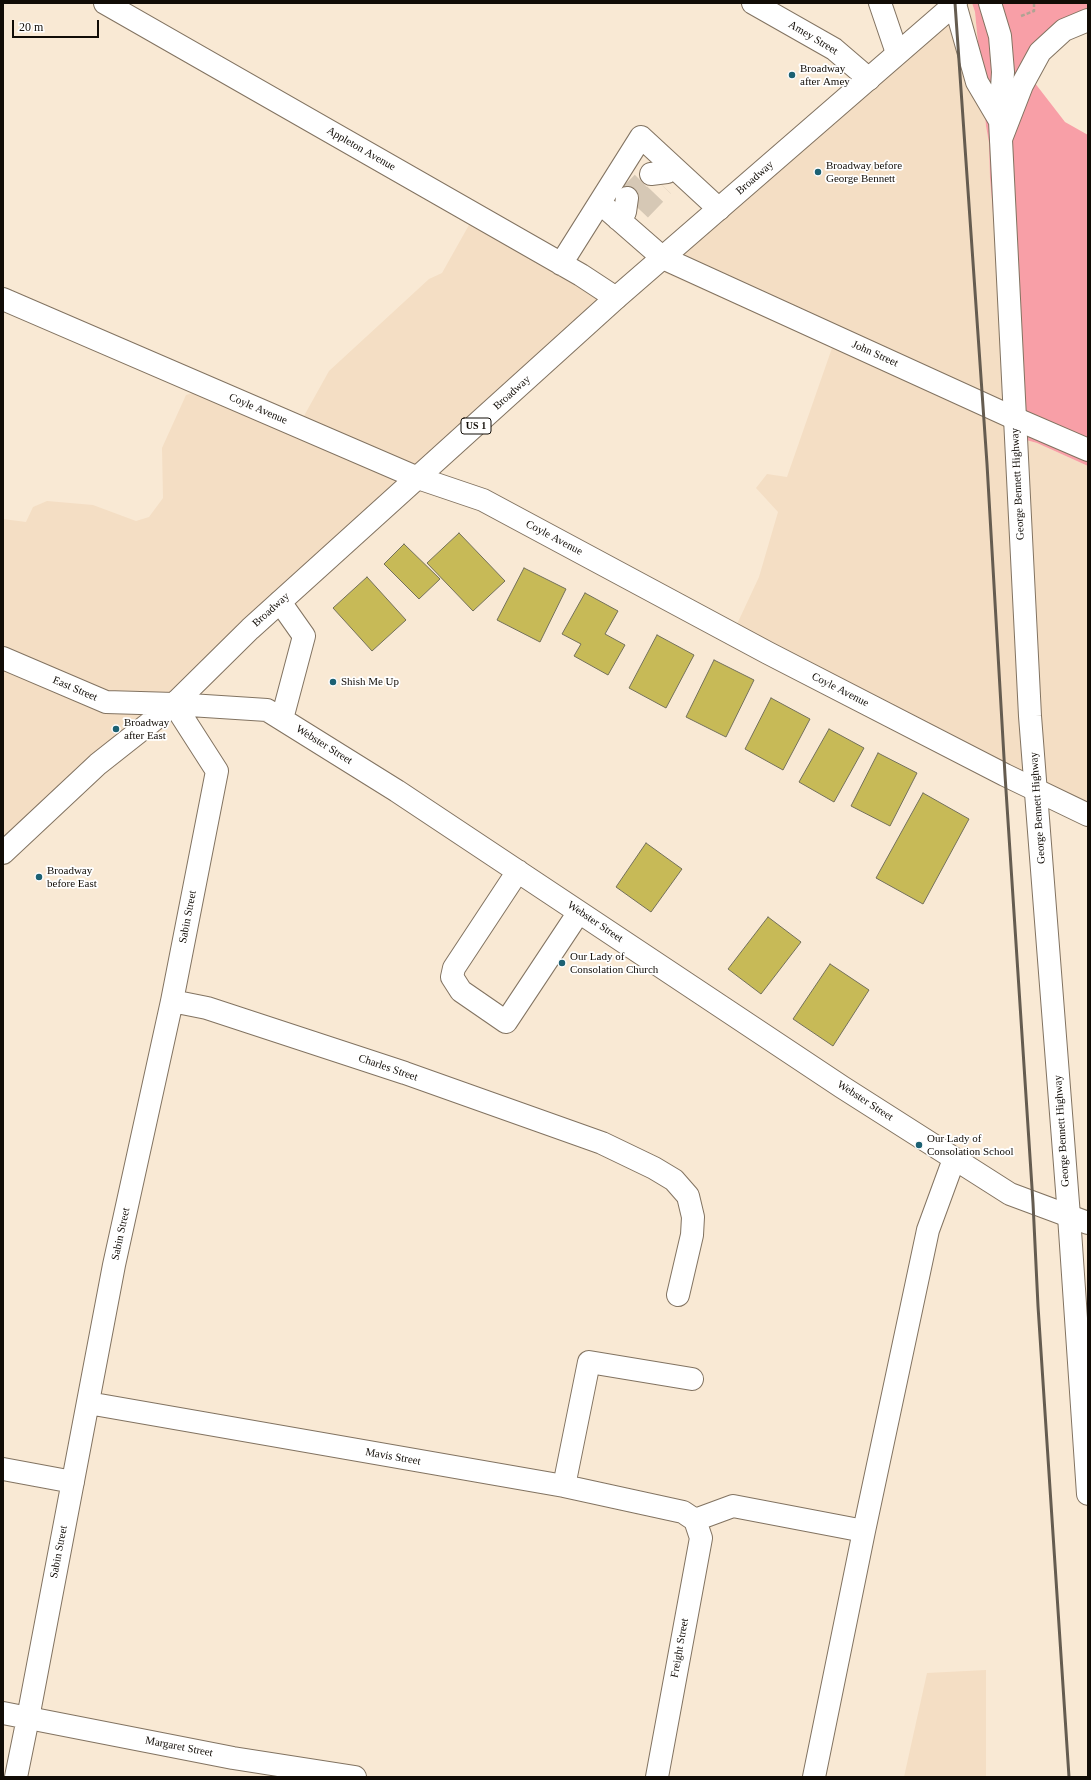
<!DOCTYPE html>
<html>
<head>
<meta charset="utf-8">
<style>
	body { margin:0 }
	#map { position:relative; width:1091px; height:1780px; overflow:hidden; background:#f9e9d4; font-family:"Times New Roman",serif }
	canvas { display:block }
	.frame { position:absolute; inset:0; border:4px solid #110c06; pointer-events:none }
	.scale { position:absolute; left:12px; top:20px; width:87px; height:18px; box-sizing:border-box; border:2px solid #110c06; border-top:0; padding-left:5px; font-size:12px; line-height:14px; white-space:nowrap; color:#110c06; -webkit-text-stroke:3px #fff; paint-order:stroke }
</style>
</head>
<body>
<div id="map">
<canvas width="1091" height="1780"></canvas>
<div class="frame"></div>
<div class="scale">20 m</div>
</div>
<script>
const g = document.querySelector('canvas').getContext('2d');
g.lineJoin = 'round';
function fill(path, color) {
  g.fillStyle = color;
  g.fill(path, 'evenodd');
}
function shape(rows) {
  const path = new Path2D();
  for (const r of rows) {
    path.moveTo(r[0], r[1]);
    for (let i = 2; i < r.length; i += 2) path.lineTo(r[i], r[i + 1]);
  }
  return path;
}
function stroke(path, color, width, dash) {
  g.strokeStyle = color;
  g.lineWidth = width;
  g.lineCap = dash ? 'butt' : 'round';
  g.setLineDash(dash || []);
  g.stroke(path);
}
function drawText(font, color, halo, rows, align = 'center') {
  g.font = font + ' "Times New Roman",serif';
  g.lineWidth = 3.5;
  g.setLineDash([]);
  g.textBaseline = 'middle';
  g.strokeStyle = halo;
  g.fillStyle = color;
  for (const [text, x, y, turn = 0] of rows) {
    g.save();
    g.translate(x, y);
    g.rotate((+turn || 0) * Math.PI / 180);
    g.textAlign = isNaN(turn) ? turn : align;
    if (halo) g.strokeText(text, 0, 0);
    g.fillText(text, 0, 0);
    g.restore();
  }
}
fill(shape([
	[952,3,972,3,975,12,986,126,989,143,990,178,1010,409,1019,438,1037,443,1088,466,1088,823,731,637,759,577,778,512,756,488,767,474,787,477,832,348,663,272,661,263],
	[469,225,476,225,607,299,3,860,3,519,26,522,33,507,47,501,93,505,136,521,149,517,163,498,162,448,186,395,196,392,295,432,329,371,429,279,442,273],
	[986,1670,986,1777,904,1777,927,1673]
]), '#f4dec4');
fill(shape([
	[972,3,1088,3,1088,27,1041,59,1031,78,1065,122,1088,135,1088,466,1037,443,1019,438,1010,409,990,178,989,143,986,126,975,12]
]), '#f89fa7');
const building = shape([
	[459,533,505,581,473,611,427,563,459,533],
	[404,544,440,579,419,599,384,564,404,544],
	[524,568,566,589,540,642,497,620,524,568],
	[367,577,406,620,372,651,333,608,367,577],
	[585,593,618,611,605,634,625,645,608,675,574,656,581,644,562,634,585,593],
	[657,635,694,655,666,708,629,688,657,635],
	[714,660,754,680,726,737,686,717,714,660],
	[771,698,810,719,783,770,745,749,771,698],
	[829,729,864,748,834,802,799,782,829,729],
	[878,753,917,773,890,826,851,806,878,753],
	[923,793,969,819,923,904,876,878,923,793],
	[646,843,682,869,651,912,616,887,646,843],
	[768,917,801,942,761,994,728,969,768,917],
	[830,964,869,990,833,1046,793,1019,830,964]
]);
fill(building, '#c7ba57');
stroke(building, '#73705a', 1);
stroke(shape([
	[627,198,651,174],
	[640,210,663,186]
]), '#d6c8b5', 22, [22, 11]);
const minor = shape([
	[105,3,581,275,616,298],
	[753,3,834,49,869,79],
	[880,3,897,53],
	[1001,139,1022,85,1040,52,1064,30,1088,20],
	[651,174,667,172,672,166],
	[600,203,663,258,1014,418,1088,450],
	[618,219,625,212,627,198],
	[561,264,641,137,719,209],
	[3,299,418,478,483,500,768,653,1005,775,1088,815],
	[280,602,304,636,282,719],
	[174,704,267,710,397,791,842,1087,1010,1194,1088,1223],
	[518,871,454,968,452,977,461,991,506,1022,579,912],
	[172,1001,207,1008,405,1073,602,1143,654,1168,674,1180,688,1196,693,1217,692,1235,678,1295],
	[88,1403,564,1486,683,1512,695,1520],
	[3,1469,73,1482],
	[564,1486,589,1362,692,1379],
	[695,1520,733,1506,864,1531],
	[3,1713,233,1758,355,1777],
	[16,1777,28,1718,114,1265,172,1001,217,771,174,704],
	[657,1777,701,1538,695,1520],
	[814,1777,864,1531,928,1230,954,1159]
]);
const major = shape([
	[990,3,1000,36,1003,72,1000,121,1001,140,1030,716,1069,1216,1088,1494],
	[955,4,977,82,1000,121],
	[3,658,106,702,174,704],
	[3,853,98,764,174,704,250,629,616,298,956,3]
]);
stroke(minor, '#827361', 24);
stroke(major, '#827361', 24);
stroke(shape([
	[1021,16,1034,11,1034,3]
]), '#b0a393', 2.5, [4, 2]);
stroke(minor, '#fff', 22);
stroke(major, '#fff', 22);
stroke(shape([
	[955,3,987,464,1005,775,1033,1203,1038,1306,1069,1777]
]), '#655c50', 3);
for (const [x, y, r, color] of [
	[792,75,4,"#1c6173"],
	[818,172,4,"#1c6173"],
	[333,682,4,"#1c6173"],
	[116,729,4,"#1c6173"],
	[39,877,4,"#1c6173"],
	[562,963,4,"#1c6173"],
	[919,1145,4,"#1c6173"]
]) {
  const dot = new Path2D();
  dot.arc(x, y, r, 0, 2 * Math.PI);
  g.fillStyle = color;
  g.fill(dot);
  stroke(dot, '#fff', 1.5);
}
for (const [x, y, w] of [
	[476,426,30]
]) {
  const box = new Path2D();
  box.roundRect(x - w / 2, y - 8, w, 16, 3);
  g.fillStyle = '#fff';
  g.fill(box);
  stroke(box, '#110c06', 1);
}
drawText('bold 10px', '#110c06', null, [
	["US 1",476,426]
]);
drawText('11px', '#110c06', '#fff', [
	["Amey Street",813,38,31],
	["Appleton Avenue",361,149,30],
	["Broadway",755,178,-41],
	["John Street",875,354,24],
	["Broadway",512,393,-42],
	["Coyle Avenue",258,409,23],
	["George Bennett Highway",1018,484,-93],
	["Coyle Avenue",554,538,28],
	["Broadway",271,610,-42],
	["East Street",75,689,23],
	["Coyle Avenue",840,690,27],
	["Webster Street",324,745,32],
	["George Bennett Highway",1038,808,-94],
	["Sabin Street",188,917,-79],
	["Webster Street",595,922,34],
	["Charles Street",388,1068,19],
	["Webster Street",865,1101,33],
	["George Bennett Highway",1062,1131,-94],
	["Sabin Street",121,1234,-78],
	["Mavis Street",393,1457,10],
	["Sabin Street",59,1552,-79],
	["Freight Street",680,1648,-80],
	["Margaret Street",179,1747,11]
]);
drawText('11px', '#110c06', '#fff', [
	["Broadway",800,69],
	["after Amey",800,82],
	["Broadway before",826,166],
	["George Bennett",826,179],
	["Shish Me Up",341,682],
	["Broadway",124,723],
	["after East",124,736],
	["Broadway",47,871],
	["before East",47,884],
	["Our Lady of",570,957],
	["Consolation Church",570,970],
	["Our Lady of",927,1139],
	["Consolation School",927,1152]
], 'left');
</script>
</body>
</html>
